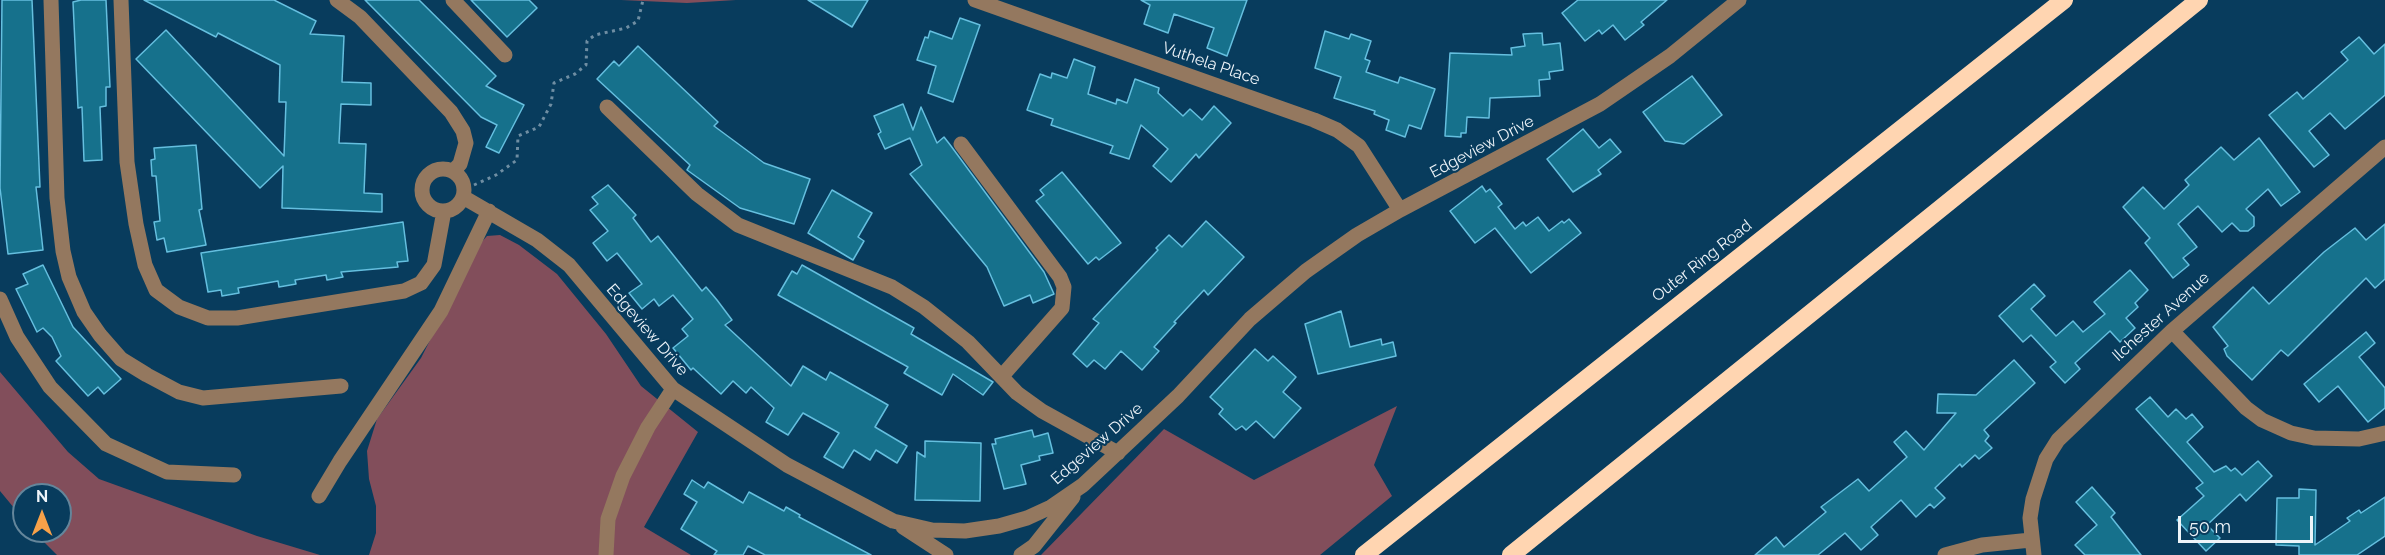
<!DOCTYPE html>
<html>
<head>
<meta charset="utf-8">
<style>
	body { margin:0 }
	#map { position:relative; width:2385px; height:555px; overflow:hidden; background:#083c5d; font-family:Raleway,sans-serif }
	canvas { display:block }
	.north { position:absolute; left:12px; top:483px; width:60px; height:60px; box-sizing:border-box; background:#083c5d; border:2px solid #64869b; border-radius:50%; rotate:0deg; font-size:16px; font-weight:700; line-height:24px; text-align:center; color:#eef4f9 }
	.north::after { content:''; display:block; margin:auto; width:21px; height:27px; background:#f7a149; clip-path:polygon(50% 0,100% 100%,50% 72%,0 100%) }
	.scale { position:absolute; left:2178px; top:516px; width:135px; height:27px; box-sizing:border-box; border:3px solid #eef4f9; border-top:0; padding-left:8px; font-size:18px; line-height:21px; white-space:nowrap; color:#eef4f9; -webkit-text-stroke:4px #083c5d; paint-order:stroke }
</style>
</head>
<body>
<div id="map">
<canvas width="2385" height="555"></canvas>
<div class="north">N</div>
<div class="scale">50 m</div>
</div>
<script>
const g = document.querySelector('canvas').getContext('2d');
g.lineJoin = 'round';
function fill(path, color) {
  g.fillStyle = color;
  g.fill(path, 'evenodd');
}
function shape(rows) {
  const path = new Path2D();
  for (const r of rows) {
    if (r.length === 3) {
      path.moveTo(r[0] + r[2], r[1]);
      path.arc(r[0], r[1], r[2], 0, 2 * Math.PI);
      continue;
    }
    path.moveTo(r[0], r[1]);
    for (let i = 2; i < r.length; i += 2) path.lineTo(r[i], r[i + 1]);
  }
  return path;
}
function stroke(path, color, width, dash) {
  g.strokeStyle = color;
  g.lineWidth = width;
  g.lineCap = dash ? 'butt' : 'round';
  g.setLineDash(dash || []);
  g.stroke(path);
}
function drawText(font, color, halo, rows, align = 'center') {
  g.font = font + ' Raleway,sans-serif';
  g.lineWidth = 4.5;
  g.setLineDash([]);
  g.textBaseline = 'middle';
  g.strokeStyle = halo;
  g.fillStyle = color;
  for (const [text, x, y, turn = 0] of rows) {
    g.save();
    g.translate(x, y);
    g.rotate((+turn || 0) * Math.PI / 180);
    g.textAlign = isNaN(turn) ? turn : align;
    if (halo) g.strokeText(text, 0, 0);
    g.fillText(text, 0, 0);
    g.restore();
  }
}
fill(shape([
	[621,0,736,0,687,3],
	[500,235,519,245,557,274,606,334,641,386,698,432,644,527,691,555,369,555,376,533,376,506,369,479,367,451,377,419,421,358,478,246,487,236],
	[0,372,68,452,99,479,257,536,320,555,57,555,33,531,60,531,60,495,24,495,24,520,0,491],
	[1397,406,1374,465,1392,496,1320,555,1041,555,1164,429,1254,480]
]), '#824e5b');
const building = shape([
	[2,0,32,0,40,187,36,187,43,250,8,254,0,188,2,0],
	[81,0,106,0,110,87,106,87,106,106,100,107,102,160,84,161,82,107,78,108,73,2,81,0],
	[144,0,274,0,316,21,310,34,344,36,342,82,371,83,371,105,341,104,339,143,366,144,364,193,382,194,382,212,282,208,283,166,260,188,136,59,166,30,284,156,286,102,279,102,280,65,218,33,216,37,144,0],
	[365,0,419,0,496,76,486,86,524,105,499,153,486,147,497,125,481,117,365,0],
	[471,0,529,0,537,8,507,37,471,0],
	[808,0,868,0,852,27,808,0],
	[1141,0,1247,0,1227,56,1207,48,1214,28,1174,14,1168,33,1144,24,1150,5,1141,0],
	[1578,0,1667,0,1641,22,1644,25,1625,40,1613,25,1602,34,1599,30,1585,41,1562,13,1578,0],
	[960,18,980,25,953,102,928,93,936,66,917,60,925,37,928,38,930,31,952,39,960,18],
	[1325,31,1349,39,1351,34,1371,41,1365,59,1370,61,1366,72,1398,83,1400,77,1435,89,1421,129,1409,125,1405,137,1386,130,1389,120,1374,114,1375,111,1334,98,1341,77,1315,68,1325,31],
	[1542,33,1543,45,1560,43,1563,70,1549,72,1550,79,1539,80,1540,96,1490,98,1489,118,1467,117,1466,133,1461,133,1461,137,1445,136,1450,53,1512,55,1511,48,1525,46,1523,34,1542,33],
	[2359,37,2374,54,2385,44,2385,95,2345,129,2330,113,2309,131,2329,155,2314,167,2269,115,2297,92,2303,99,2348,60,2341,52,2359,37],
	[638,46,718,122,714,126,764,163,810,179,794,224,740,208,687,170,690,165,597,79,614,61,619,66,638,46],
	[1074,59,1095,67,1088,94,1116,104,1117,99,1127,103,1135,79,1159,88,1158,93,1183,116,1190,109,1202,120,1214,106,1231,123,1199,158,1196,154,1171,182,1153,166,1168,149,1141,125,1129,159,1110,153,1113,146,1051,125,1053,119,1027,110,1040,74,1051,78,1052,73,1067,78,1074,59],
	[1692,76,1722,115,1684,144,1665,141,1643,112,1692,76],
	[903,104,913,130,921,107,937,143,944,137,951,146,1044,272,1054,294,1033,303,1030,295,1004,306,987,267,910,174,922,165,910,138,885,149,878,134,881,132,874,116,903,104],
	[1583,129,1599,148,1610,139,1621,152,1598,170,1601,174,1573,192,1547,159,1583,129],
	[2259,138,2300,192,2281,206,2268,189,2246,209,2254,217,2254,226,2248,231,2240,231,2232,223,2222,232,2198,206,2178,224,2197,247,2183,258,2189,265,2173,278,2145,243,2150,238,2123,207,2143,187,2164,209,2189,185,2185,180,2221,147,2234,160,2259,138],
	[196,145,202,209,199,210,206,245,167,252,164,238,157,240,154,222,160,221,156,176,152,176,151,160,155,159,154,148,196,145],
	[1062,172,1121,243,1099,260,1096,257,1088,264,1036,201,1044,195,1040,190,1062,172],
	[608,185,636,215,633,218,651,242,658,236,702,291,706,287,717,300,732,320,725,325,791,386,803,366,826,380,830,372,888,405,875,427,907,446,897,463,876,450,870,460,854,450,843,468,824,457,839,433,803,413,788,435,766,422,774,408,751,387,746,393,733,381,721,394,693,368,691,370,673,348,688,336,682,329,693,319,673,295,659,306,654,299,642,309,629,293,642,284,617,253,607,261,593,243,608,231,590,210,598,204,592,197,608,185],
	[1482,186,1486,192,1490,189,1502,204,1498,207,1515,229,1523,222,1526,226,1538,217,1549,231,1562,221,1564,223,1569,219,1581,233,1531,273,1495,228,1475,243,1450,211,1482,186],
	[832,190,872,213,858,237,864,241,853,260,808,233,832,190],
	[1206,221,1244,257,1208,295,1204,290,1174,322,1176,323,1154,347,1159,351,1142,370,1121,351,1105,369,1094,360,1087,367,1073,354,1099,323,1093,319,1158,250,1156,248,1169,235,1182,247,1206,221],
	[403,222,408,261,397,262,398,267,341,272,343,277,327,280,326,275,295,280,296,284,279,287,278,281,238,288,239,293,222,296,221,290,208,292,201,253,403,222],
	[2385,224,2385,279,2375,288,2366,278,2288,356,2281,350,2252,380,2227,356,2224,349,2228,346,2213,327,2253,287,2269,304,2324,252,2355,228,2366,240,2385,224],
	[43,265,73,327,121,379,104,394,98,387,88,396,56,361,61,356,52,337,43,328,37,332,16,289,28,284,23,274,43,265],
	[802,265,914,328,911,334,993,382,983,395,953,374,942,395,904,373,908,367,778,295,792,271,797,274,802,265],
	[2130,270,2148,290,2135,303,2138,307,2126,318,2135,328,2120,342,2110,331,2075,363,2080,369,2065,383,2050,367,2056,362,2031,335,2023,342,1999,316,2034,284,2045,296,2031,309,2056,336,2073,321,2083,332,2105,314,2094,302,2130,270],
	[1341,311,1350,347,1381,339,1382,345,1393,342,1396,356,1318,374,1305,324,1341,311],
	[2366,332,2375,343,2359,357,2385,388,2385,408,2368,422,2338,386,2319,402,2304,384,2366,332],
	[1255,349,1268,361,1273,356,1296,377,1283,392,1301,408,1274,438,1256,421,1246,430,1242,426,1236,430,1219,414,1223,409,1210,397,1255,349],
	[2014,360,2035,383,1984,430,1989,436,1985,441,1992,448,1979,459,1975,455,1962,467,1960,464,1935,488,1945,498,1934,508,1930,504,1916,517,1901,500,1871,527,1878,535,1861,550,1845,533,1818,555,1755,555,1776,537,1784,547,1826,512,1821,507,1858,479,1869,491,1907,457,1894,442,1906,431,1924,450,1956,413,1937,413,1938,394,1976,395,2014,360],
	[2150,397,2168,417,2176,409,2186,419,2192,414,2203,427,2187,442,2214,472,2226,466,2231,471,2235,468,2242,475,2258,461,2272,476,2246,501,2240,494,2207,525,2220,538,2206,551,2177,520,2204,496,2196,488,2203,483,2136,409,2150,397],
	[1032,430,1034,437,1048,433,1053,453,1039,456,1040,460,1021,465,1026,484,1004,489,992,444,996,444,995,439,1032,430],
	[925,441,981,443,980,501,915,500,917,452,925,457,925,441],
	[692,480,704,488,708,482,743,503,749,492,784,511,786,507,800,515,799,517,871,555,765,555,748,546,743,555,714,555,717,551,681,529,697,502,684,494,692,480],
	[2092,487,2115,513,2111,517,2141,555,2085,555,2075,545,2097,525,2076,502,2092,487],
	[2299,489,2316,490,2315,545,2350,521,2347,518,2359,510,2361,513,2385,497,2385,536,2357,555,2299,555,2299,546,2276,545,2277,498,2299,498,2299,489]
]);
fill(building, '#16718c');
stroke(building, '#65bfdf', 1.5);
stroke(shape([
	[474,185,496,175,517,160,518,136,539,127,551,104,554,83,575,74,586,65,587,41,595,35,626,28,638,21,643,0]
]), '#6f8ea3', 3, [3, 4.5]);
stroke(shape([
	[51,0,57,198,63,251,69,277,84,312,100,335,121,359,147,375,179,392,203,398,341,386],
	[121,0,127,162,136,224,145,265,156,290,179,307,208,318,237,318,404,291,421,283,434,265,444,211],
	[337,0,360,17,451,112,463,131,466,143,460,164,454,170],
	[453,0,505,55],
	[975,0,1314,120,1337,130,1359,146,1400,210],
	[607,107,697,194,738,225,892,287,924,307,968,342,1017,393,1042,411,1118,453],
	[961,144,1060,277,1064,287,1062,308,1002,376],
	[443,190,21],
	[463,197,537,240,569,265,673,389,787,465,893,521,932,530,965,531,999,526,1027,518,1051,507,1083,485,1178,396,1250,319,1306,271,1357,235,1400,210,1600,104,1670,56,1739,0],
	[0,299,17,337,50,387,106,444,167,472,234,475],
	[2172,331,2246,408,2262,420,2291,433,2314,438,2359,439,2385,433],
	[319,496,340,461,441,311,489,211],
	[903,527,946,555],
	[606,555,608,519,623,476,648,427,673,389],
	[1021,555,1034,546,1073,497],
	[1945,555,1982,545,2031,540],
	[2034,555,2030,518,2033,499,2046,459,2058,440,2172,331,2385,147]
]), '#94785f', 15);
stroke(shape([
	[1364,555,2064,0],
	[1511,555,2199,0]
]), '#ffd5b1', 18);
drawText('16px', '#eef4f9', '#083c5d', [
	["Vuthela Place",1211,64,19],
	["Edgeview Drive",1482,147,-28],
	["Outer Ring Road",1702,261,-38],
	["Ilchester Avenue",2161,317,-42],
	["Edgeview Drive",647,330,49],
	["Edgeview Drive",1097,444,-41]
]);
</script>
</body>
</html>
